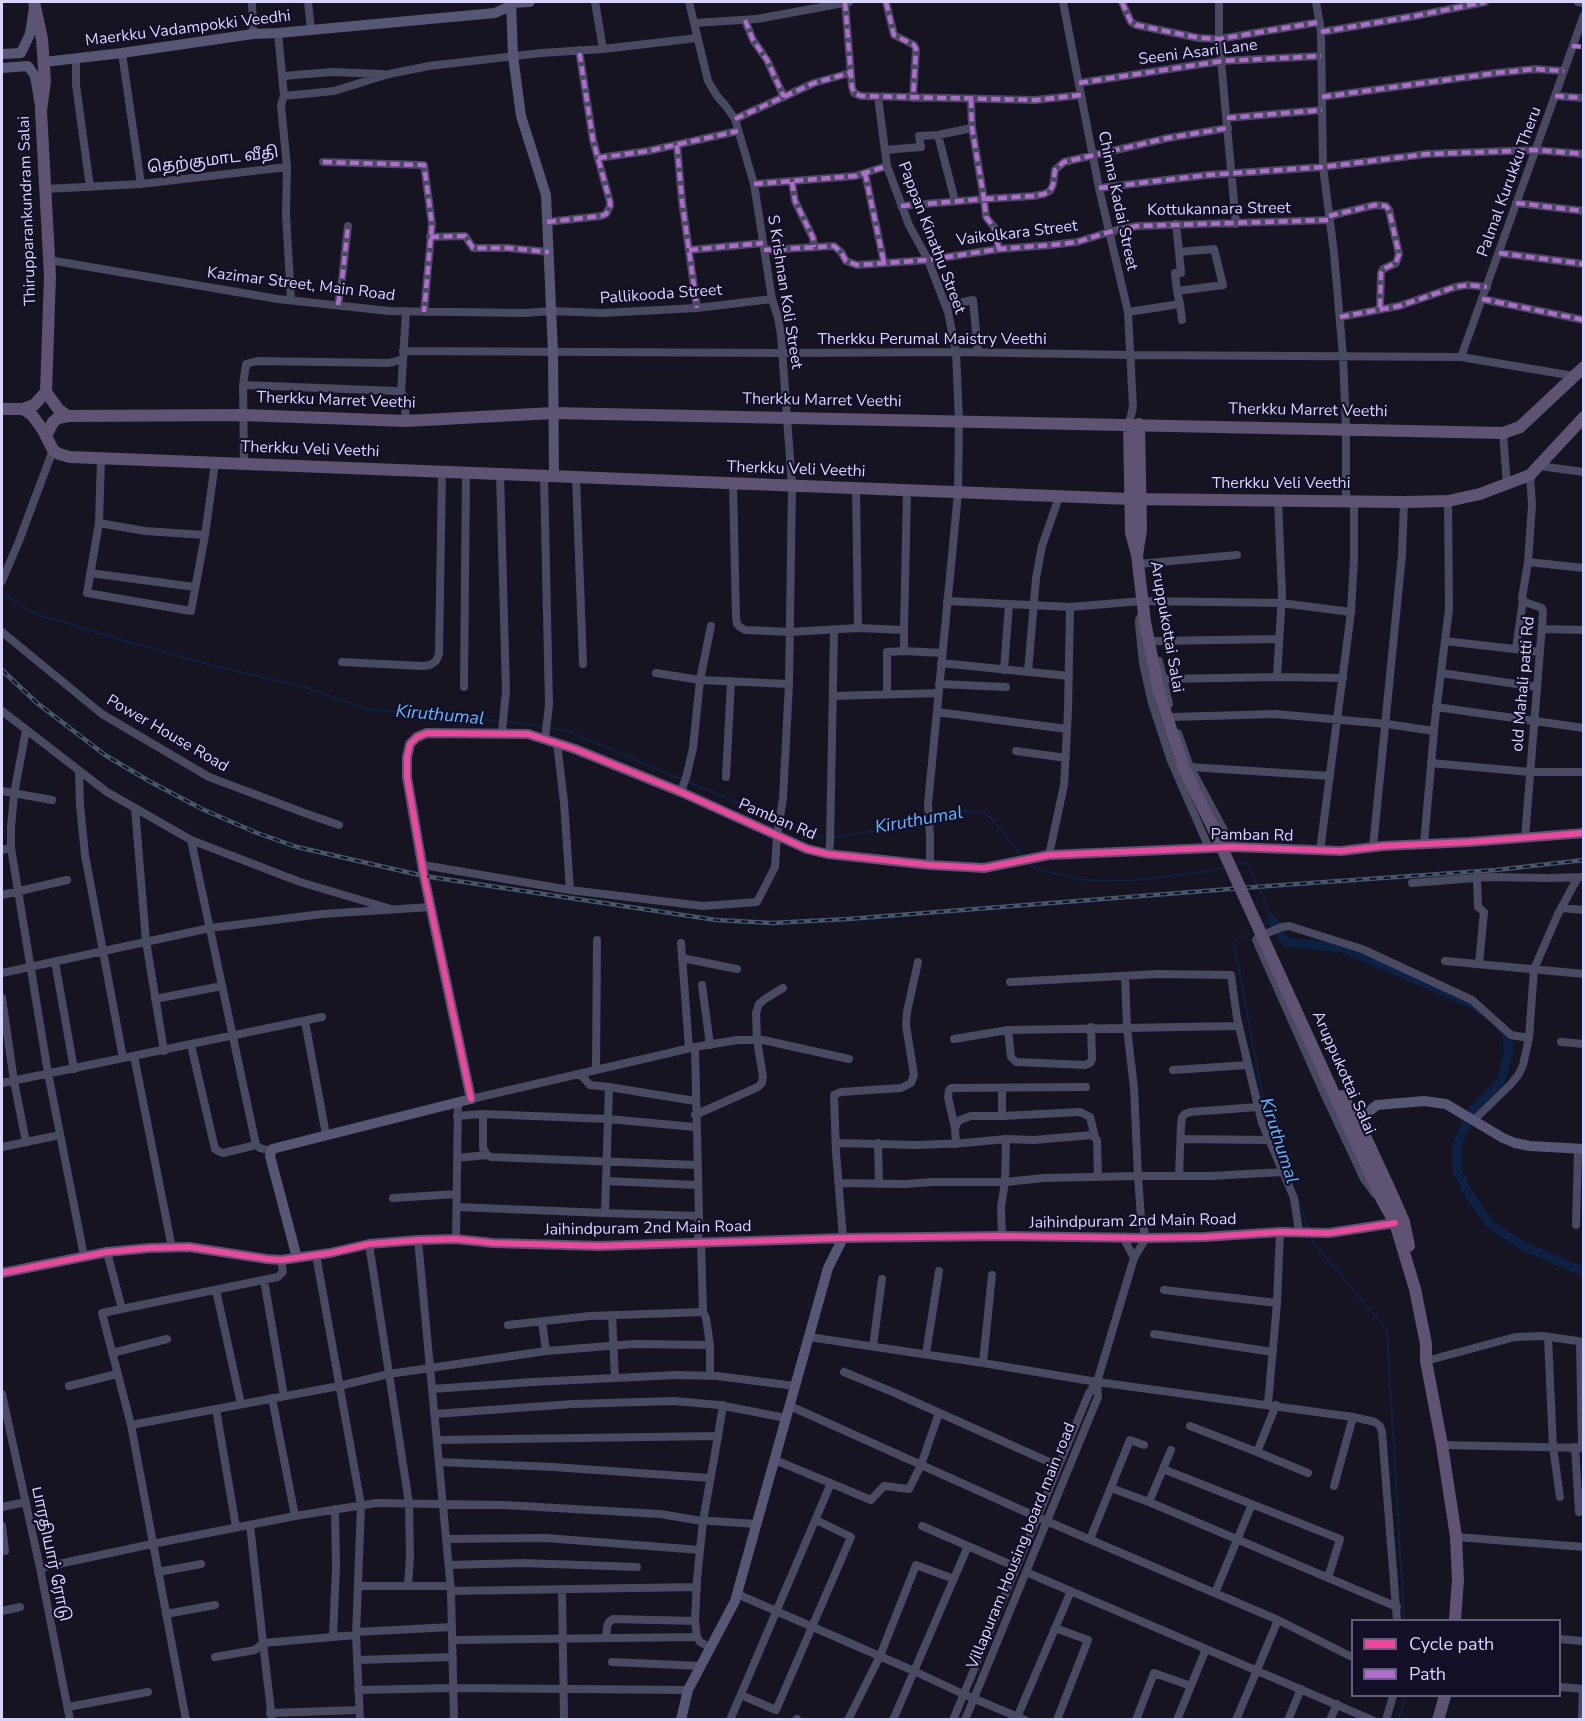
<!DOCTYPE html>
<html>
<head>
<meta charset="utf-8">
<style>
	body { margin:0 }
	#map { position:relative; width:1585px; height:1721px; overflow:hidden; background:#161421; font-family:"Nunito Sans",sans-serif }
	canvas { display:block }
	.frame { position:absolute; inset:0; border:3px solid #d9d4ff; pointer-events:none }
	.legend { position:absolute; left:1351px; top:1619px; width:210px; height:78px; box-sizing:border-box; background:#130f26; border:2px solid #625e7d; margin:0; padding:8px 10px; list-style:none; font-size:18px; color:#d9d4ff }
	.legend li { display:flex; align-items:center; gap:12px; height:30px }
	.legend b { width:30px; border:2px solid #625e7d }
</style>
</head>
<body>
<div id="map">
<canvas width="1585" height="1721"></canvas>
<div class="frame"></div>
<ul class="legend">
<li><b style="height:8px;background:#ed469a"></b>Cycle path</li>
<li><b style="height:8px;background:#b06ccc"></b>Path</li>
</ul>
</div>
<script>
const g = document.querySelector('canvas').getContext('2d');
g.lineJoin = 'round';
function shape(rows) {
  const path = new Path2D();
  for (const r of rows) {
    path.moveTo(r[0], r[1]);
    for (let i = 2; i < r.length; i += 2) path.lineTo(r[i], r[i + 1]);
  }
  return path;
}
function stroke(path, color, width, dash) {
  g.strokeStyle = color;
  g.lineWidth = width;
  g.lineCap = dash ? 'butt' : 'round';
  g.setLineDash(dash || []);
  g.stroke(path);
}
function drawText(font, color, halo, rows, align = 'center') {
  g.font = font + ' "Nunito Sans","Noto Sans Tamil",sans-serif';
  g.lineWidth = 4.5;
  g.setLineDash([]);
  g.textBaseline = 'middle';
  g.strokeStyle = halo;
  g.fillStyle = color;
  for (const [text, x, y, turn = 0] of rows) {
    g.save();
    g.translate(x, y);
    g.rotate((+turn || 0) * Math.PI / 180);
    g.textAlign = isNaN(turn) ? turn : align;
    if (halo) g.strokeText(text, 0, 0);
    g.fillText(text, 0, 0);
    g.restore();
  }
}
stroke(shape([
	[2,592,33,613,129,642,207,664,308,688,367,709,500,721],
	[505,721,544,727],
	[550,728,567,731,776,819,825,839,873,831,962,811,981,812,991,818,1022,856],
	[1030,864,1036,869,1084,880,1130,881,1210,871,1227,867],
	[1236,865,1246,862,1262,894,1272,920,1263,925],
	[1255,930,1234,942,1264,1105,1294,1189],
	[1298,1200,1308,1228],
	[1311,1236,1313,1242,1387,1330,1404,1620],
	[1398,1720,1406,1696]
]), '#0d2144', 2);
stroke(shape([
	[1272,920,1286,942,1343,948,1436,988,1476,1006,1481,1011],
	[1500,1027,1506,1032,1509,1050,1501,1081,1473,1109,1457,1145,1457,1170,1470,1196,1490,1224,1521,1245,1584,1272]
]), '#0d2144', 9);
stroke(shape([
	[252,2,253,34],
	[308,2,311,30],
	[595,2,603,49],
	[845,2,852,87,854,93,861,96,1035,100,1081,95],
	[886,2,894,35,914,45,916,49,913,98],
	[1063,2,1099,188,1128,312,1133,407,1129,424],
	[1122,2,1131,22,1136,25,1199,38,1219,39,1320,22],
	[1219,2,1219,39,1236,224],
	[1316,2,1321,32,1323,167,1334,253,1343,356,1346,428,1346,501],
	[1578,2,1584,3],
	[745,20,753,40,767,60,784,97],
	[694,23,757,19,849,2],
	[1321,32,1415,16,1485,2],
	[122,53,141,184],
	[76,58,76,85,90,187],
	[283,76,332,72,383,74],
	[1079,83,1222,61,1321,56],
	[284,96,334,91,389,74,429,66,541,53,603,49,697,38],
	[1555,96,1584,98],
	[878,97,887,166,909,225,928,260,948,312,956,352,959,421,958,493,928,804,930,836,930,865],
	[1322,97,1496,73,1535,69,1564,71],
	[1227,118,1322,110],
	[735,119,814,83,850,73],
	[938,135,955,201],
	[677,145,682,201,697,308],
	[885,150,921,147,919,136,938,135,972,128],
	[598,158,648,151,738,131],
	[323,162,424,165,432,224,424,312],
	[287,167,286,214,291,300],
	[865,173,884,263],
	[792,182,795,201,813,238,814,247],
	[754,184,855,176,887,166],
	[1099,188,1207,175,1323,167,1427,154,1535,150,1584,154],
	[46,189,141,184,287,167,281,105,284,96,278,33],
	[1516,203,1584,211],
	[901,206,984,199,972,128,971,100],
	[1329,216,1375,205,1386,206,1389,210,1399,254,1396,263,1383,269,1381,273,1380,308],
	[547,222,601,216,606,214,610,206,610,202,593,140,579,50],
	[1176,224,1179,252],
	[430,237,465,236,473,248,508,248,549,252],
	[999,249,994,227,986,217,984,199,1033,196,1044,194,1050,191,1053,185,1055,170,1064,162,1168,138,1228,128],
	[689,250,763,243],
	[764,250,834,246,841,252,846,261,857,265,928,260,999,249,1051,245,1077,242,1109,232,1137,226,1330,220],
	[1499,253,1584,264],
	[49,260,278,299,389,311,525,313,551,311,602,313,697,308,772,299],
	[1177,291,1175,273,1181,273,1179,252,1214,249,1223,285,1177,291,1180,304],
	[1482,299,1584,320],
	[338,305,342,280,348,226],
	[946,306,973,300,978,352],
	[1128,312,1180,304,1182,320],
	[1340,317,1399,306,1455,287,1468,285,1487,287],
	[403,351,782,353,956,352,1130,355,1461,357,1574,376],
	[1461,357,1584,15],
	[243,385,397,391,404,396,406,421],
	[401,393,406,311],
	[1503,433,1507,485],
	[101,458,99,523,145,531,205,535,215,463],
	[244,464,243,385,246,364,257,361,387,363,393,362,403,359],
	[1539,466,1584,472],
	[500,474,506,691,502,732],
	[544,476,549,705,545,739],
	[576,477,583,664],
	[733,484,736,617,737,624,740,627,745,630,790,632,858,628,904,630,904,651,942,653],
	[856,488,858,628],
	[99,523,87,593,191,611,205,535],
	[1528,562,1584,568],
	[1138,564,1237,555],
	[90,573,195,587],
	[2,581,19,541,53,450],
	[947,601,1070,607,1068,711,1064,785,1049,855],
	[1070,607,1142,601,1281,603,1351,612],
	[1142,613,1139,620,1139,624,1143,663,1152,703,1171,761,1209,848],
	[1542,629,1584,630],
	[904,630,907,491],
	[2,632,102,714,209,777,302,812,339,825],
	[1155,641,1279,639],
	[1445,641,1540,652],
	[1516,649,1523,600],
	[1159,661,1169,704],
	[342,662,423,666,430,665,436,661,439,654,442,472],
	[941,663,1069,676],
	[1004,670,1009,604],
	[1028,672,1036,578,1042,546,1059,497],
	[656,673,700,680,789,684],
	[1441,673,1537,687],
	[1277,677,1282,594,1278,501],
	[1163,679,1277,677,1343,678],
	[939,684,1006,687],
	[464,687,466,473],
	[887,694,887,652,904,651],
	[833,696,938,693],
	[1436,707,1584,728],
	[2,711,107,792,191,840,300,882,391,909],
	[937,712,1067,729],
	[1173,717,1275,714,1387,724,1434,731],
	[26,730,14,794,11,828,11,848,48,1073,84,1256],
	[1178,733,1190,767,1233,847],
	[557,743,564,802,570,890],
	[1016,751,1066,758],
	[1431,763,1530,772,1584,772],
	[1190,767,1330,776],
	[79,771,80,805,85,855,123,1058],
	[726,777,731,681],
	[2,791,52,800],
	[681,792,687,774,693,748,700,680,711,626],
	[135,808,146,941,164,1051],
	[1525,838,1543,613,1542,608,1525,602,1522,598,1528,562,1532,505,1530,475],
	[191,840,256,1145,260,1148,271,1151],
	[1424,844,1435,720,1449,609,1448,501],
	[1373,847,1402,555,1404,502],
	[2,850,11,848],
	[1320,851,1351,612,1354,558,1354,501],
	[828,854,830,844,834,630],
	[423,865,570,890,703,906,757,902,775,867,777,836,783,798,789,684,792,486,781,335,778,318,772,299,754,184,735,119,725,105,717,96,708,81,689,2],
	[1477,878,1478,907,1484,912,1479,964],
	[1412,883,1488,877,1548,878,1584,877],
	[2,895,67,880],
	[1561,908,1584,910],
	[681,943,689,1048],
	[682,958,737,969],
	[1445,961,1584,974],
	[55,962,74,1069],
	[2,973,210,928,322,914,431,907],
	[1010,982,1158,974,1231,975,1237,1018,1262,1123,1294,1198,1299,1232],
	[702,985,710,1045],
	[2,998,14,1081,26,1142],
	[155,999,222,986],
	[305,1021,326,1135],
	[1008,1030,1011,1057,1016,1062,1085,1065,1090,1063,1092,1059,1091,1027],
	[954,1039,1008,1030,1239,1026],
	[1561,1042,1584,1044],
	[191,1045,215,1149,220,1152,223,1153,256,1145],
	[695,1047,699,1216,698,1243],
	[134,1056,172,1248],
	[596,1070,597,940],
	[1173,1070,1248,1065],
	[2,1083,322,1017],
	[609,1087,695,1101],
	[471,1099,695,1047,737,1040,763,1040,849,1059],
	[483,1114,608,1119,695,1127],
	[695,1115,758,1087,762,1083,763,1077,757,1040,756,1013,759,1004,765,999,783,988],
	[457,1116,483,1114,483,1148,487,1155,491,1157,696,1165],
	[1002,1116,1002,1088],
	[1474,1120,1511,1084,1519,1074,1523,1065,1529,1038,1534,969,1558,914,1577,879],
	[955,1128,948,1097,949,1090,951,1088,1086,1087],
	[1181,1139,1269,1140],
	[836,1143,918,1145,964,1143,1006,1139,1034,1140,1092,1135,1097,1140,1098,1177],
	[878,1143,879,1184],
	[956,1144,955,1128,957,1123,960,1120,971,1116,1002,1116,1080,1112,1090,1117,1095,1137],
	[2,1147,60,1135],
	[457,1158,487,1155],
	[1179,1176,1181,1125,1182,1117,1185,1114,1190,1112,1258,1107],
	[606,1181,697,1185],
	[839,1183,905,1184,933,1182,1005,1182,1044,1178,1138,1176,1211,1176,1283,1172],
	[1375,1194,1364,1179,1323,1091,1256,940,1258,937,1282,927,1289,926,1362,949,1472,1000,1511,1035,1529,1038],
	[393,1198,457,1194],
	[457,1207,605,1213,609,1087,590,1085,580,1074],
	[605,1213,699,1216],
	[1576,1225,1578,1150],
	[1002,1236,1001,1207,1005,1182,1006,1139],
	[1123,1237,1134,1258],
	[843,1238,836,1152,834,1095,841,1092,901,1088,911,1083,914,1075,906,1025,907,1012,918,962],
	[456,1239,458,1103],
	[418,1240,451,1591,454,1720],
	[701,1243,703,1312],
	[369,1244,409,1503,410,1557,408,1586],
	[107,1252,122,1309],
	[316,1255,361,1505,356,1635,360,1720],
	[264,1280,284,1396],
	[216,1290,241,1404],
	[1164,1290,1277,1303],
	[612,1315,615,1378],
	[542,1321,546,1351],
	[508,1325,590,1316,703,1312,706,1318,710,1345,710,1375],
	[1154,1334,1273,1352],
	[809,1337,983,1363,1097,1382,1353,1417,1375,1422,1380,1426,1382,1432,1397,1620],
	[1548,1337,1553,1447,1560,1497],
	[1580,1342,1582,1448],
	[873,1346,882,1279],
	[112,1353,167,1339],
	[926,1354,939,1271],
	[1426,1361,1515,1337,1543,1336,1584,1342],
	[983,1363,992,1275],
	[844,1372,895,1393,1058,1466],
	[69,1386,117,1374],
	[432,1389,533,1382,677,1375,717,1376,795,1386],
	[2,1394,40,1568,70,1720],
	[272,1398,295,1516],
	[1268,1404,1277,1303,1280,1232],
	[790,1406,1037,1517,1278,1620,1352,1657],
	[216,1409,236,1527],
	[435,1414,573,1404,674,1401,719,1405,786,1418],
	[131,1425,339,1386,389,1374,546,1351,634,1344,710,1345],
	[1190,1426,1257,1452,1276,1405],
	[718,1436,723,1405],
	[437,1440,718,1436,703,1521,697,1579,695,1621,697,1637,700,1642,711,1648],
	[1442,1445,1584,1448],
	[1575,1447,1579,1512],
	[1171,1450,1149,1502,1397,1607],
	[1257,1452,1308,1473],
	[775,1460,871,1500,884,1486,909,1489,921,1465,939,1413],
	[439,1462,553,1467,710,1478],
	[1163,1469,1340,1539,1328,1578],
	[1334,1486,1353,1417],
	[1111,1488,1149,1502],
	[2,1507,26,1502],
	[250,1525,263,1643,356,1635],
	[2,1526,5,1551],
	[922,1526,1016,1567],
	[1456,1537,1584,1547],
	[446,1539,546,1538,700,1550],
	[1090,1539,1130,1440,1144,1445],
	[449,1565,523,1563,637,1567],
	[40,1568,152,1544,295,1516,376,1503,504,1505,660,1514,696,1520,757,1524],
	[158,1572,201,1564],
	[1026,1572,1372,1720],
	[358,1586,450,1586],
	[562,1589,564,1720],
	[451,1591,697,1587],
	[1215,1593,1252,1504],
	[737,1594,914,1671,963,1694,1025,1720],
	[2,1611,20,1607],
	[166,1614,215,1605],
	[1055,1628,1088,1640,1057,1720],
	[356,1632,452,1627],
	[333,1637,336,1568,335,1509],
	[606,1638,607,1627,609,1622,613,1619,695,1621],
	[1560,1639,1581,1641],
	[452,1640,697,1637],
	[263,1643,272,1720],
	[215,1657,255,1650,263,1643],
	[357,1660,453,1657],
	[612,1662,701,1666],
	[1560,1687,1583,1689,1582,1720],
	[358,1690,453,1688,688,1690],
	[741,1695,776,1710,851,1537,816,1520],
	[68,1707,148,1692],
	[270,1713,359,1710],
	[186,1720,131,1425,102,1313,278,1277,283,1272,281,1260],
	[730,1720,831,1483],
	[797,1720,797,1719],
	[848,1720,880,1656,916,1565,954,1579],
	[893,1720,968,1546],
	[953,1720,1089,1393,1097,1382,1134,1258,1146,1238,1141,1218,1138,1176,1134,1088,1127,1028,1125,976],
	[965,1720,1098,1397,1097,1382],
	[1016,1720,1071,1591],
	[1136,1720,1154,1673,1191,1686],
	[1177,1720,1206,1649],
	[1236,1720,1278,1620],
	[1288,1720,1301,1689],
	[1330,1720,1337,1704],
	[1386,1720,1393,1696]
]), '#4a4962', 8);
stroke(shape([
	[511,2,513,56,521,116,546,195,553,352,554,476],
	[512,3,530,2],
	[2,54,21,53,30,34,34,7],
	[44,62,122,53,253,34,278,33,495,13,508,7,512,3],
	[2,68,28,66,35,76,40,106],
	[1359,1123,1367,1113,1377,1105,1424,1101,1446,1104,1503,1138,1515,1143,1530,1146,1584,1149],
	[297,1258,270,1156,272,1149,471,1099,424,876,407,777,407,757,410,744,417,737,427,733,528,734,575,749,681,792,807,849,828,854,930,865,984,868,1049,855,1233,847,1341,851,1383,846,1469,842,1584,833],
	[2,1273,107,1252,149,1248,189,1247,267,1259,281,1260,330,1253,369,1244,418,1240,456,1239,493,1243,599,1246,843,1238,1002,1236,1146,1238,1204,1237,1280,1232,1329,1233,1395,1223],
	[681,1720,688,1690,735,1601,828,1268,843,1238]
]), '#575674', 10);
stroke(shape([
	[46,392,59,410,68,416,243,415,406,421,553,413,1503,433,1520,427,1584,367],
	[2,409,23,409,32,415,43,430,53,450,59,454,70,457,1130,499,1404,502,1448,501,1480,494,1530,475,1584,417],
	[23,409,34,405,46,392,50,276,41,111,45,81,42,39,34,2],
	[1129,424,1131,533,1137,555,1145,622],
	[46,436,53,422,58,418,68,416],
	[1137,555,1141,530,1139,424],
	[1329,1083,1382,1200,1395,1223,1415,1289,1426,1344,1426,1361,1442,1445,1456,1537,1458,1579,1455,1620],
	[1342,1096,1359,1123,1391,1192,1404,1222,1409,1246],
	[1438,1720,1445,1696]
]), '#5e5373', 12);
const rail = shape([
	[2,670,37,703,105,755,149,781,202,809,257,833,297,847,424,876,716,920,772,923,848,919,1268,886,1496,870,1584,860]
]);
stroke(rail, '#43596b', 4.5);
stroke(rail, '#130f26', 2, [7]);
stroke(shape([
	[1145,622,1159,692,1184,769,1212,826,1329,1083]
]), '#5e5373', 12);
stroke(shape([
	[845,2,852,87,854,93,861,96,1035,100,1081,95],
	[886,2,894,35,914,45,916,49,913,98],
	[1122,2,1131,22,1136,25,1199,38,1219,39,1320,22],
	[745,20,753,40,767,60,784,97],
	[1321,32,1415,16,1485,2],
	[1572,46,1584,47],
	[1079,83,1222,61,1321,56],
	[1555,96,1584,98],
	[1322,97,1496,73,1535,69,1564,71],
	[1227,118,1322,110],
	[735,119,814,83,850,73],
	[677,145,682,201,697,308],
	[598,158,648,151,738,131],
	[323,162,424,165,432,224,424,312],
	[865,173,884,263],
	[792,182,795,201,813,238,814,247],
	[754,184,855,176,887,166],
	[1099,188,1207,175,1323,167,1427,154,1535,150,1584,154],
	[1516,203,1584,211],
	[901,206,984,199,972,128,971,100],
	[1329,216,1375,205,1386,206,1389,210,1399,254,1396,263,1383,269,1381,273,1380,308],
	[547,222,601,216,606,214,610,206,610,202,593,140,579,50],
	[430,237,465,236,473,248,508,248,549,252],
	[999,249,994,227,986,217,984,199,1033,196,1044,194,1050,191,1053,185,1055,170,1064,162,1168,138,1228,128],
	[689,250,763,243],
	[764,250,834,246,841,252,846,261,857,265,928,260,999,249,1051,245,1077,242,1109,232,1137,226,1330,220],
	[1499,253,1584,264],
	[1482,299,1584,320],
	[338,305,342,280,348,226],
	[1340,317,1399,306,1455,287,1468,285,1487,287]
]), '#b06ccc', 4.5, [9, 4.5]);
stroke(shape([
	[471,1099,424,876,407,777,407,757,410,744,417,737,427,733,528,734,575,749,681,792,807,849,828,854,930,865,984,868,1049,855,1233,847,1341,851,1383,846,1469,842,1584,833],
	[2,1273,107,1252,149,1248,189,1247,267,1259,281,1260,330,1253,369,1244,418,1240,456,1239,493,1243,599,1246,843,1238,1002,1236,1146,1238,1204,1237,1280,1232,1329,1233,1395,1223]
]), '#ed469a', 6);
drawText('16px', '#d9d4ff', '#130f26', [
	["Maerkku Vadampokki Veedhi",188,29,-7],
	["Seeni Asari Lane",1198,53,-7],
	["தெற்குமாட வீதி",213,161,-7],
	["Palmal Kurukku Theru",1510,182,-70],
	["Chinna Kadai Street",1117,201,78],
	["Kottukannara Street",1219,210,-1],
	["Thirupparankundram Salai",28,211,-92],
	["Vaikolkara Street",1017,234,-7],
	["Pappan Kinathu Street",931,238,69],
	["Kazimar Street, Main Road",301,285,7],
	["S Krishnan Koli Street",784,292,81],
	["Pallikooda Street",661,295,-4],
	["Therkku Perumal Maistry Veethi",932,340],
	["Therkku Marret Veethi",336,401,2],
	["Therkku Marret Veethi",822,401,1],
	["Therkku Marret Veethi",1308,411,1],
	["Therkku Veli Veethi",310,450,2],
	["Therkku Veli Veethi",796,470,2],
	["Therkku Veli Veethi",1281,484],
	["Aruppukottai Salai",1166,627,80],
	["old Mahali patti Rd",1524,684,-85],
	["Power House Road",167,734,30],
	["Pamban Rd",777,820,23],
	["Pamban Rd",1252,836,1],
	["Aruppukottai Salai",1343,1073,66],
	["Jaihindpuram 2nd Main Road",1133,1222,-1],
	["Jaihindpuram 2nd Main Road",648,1229,-1],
	["Villapuram Housing board main road",1022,1546,-68],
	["பாரதியார் ரோடு",50,1554,78]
]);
drawText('italic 18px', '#62b6ff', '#130f26', [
	["Kiruthumal",440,716,5],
	["Kiruthumal",919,821,-10],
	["Kiruthumal",1278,1141,72]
]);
</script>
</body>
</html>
